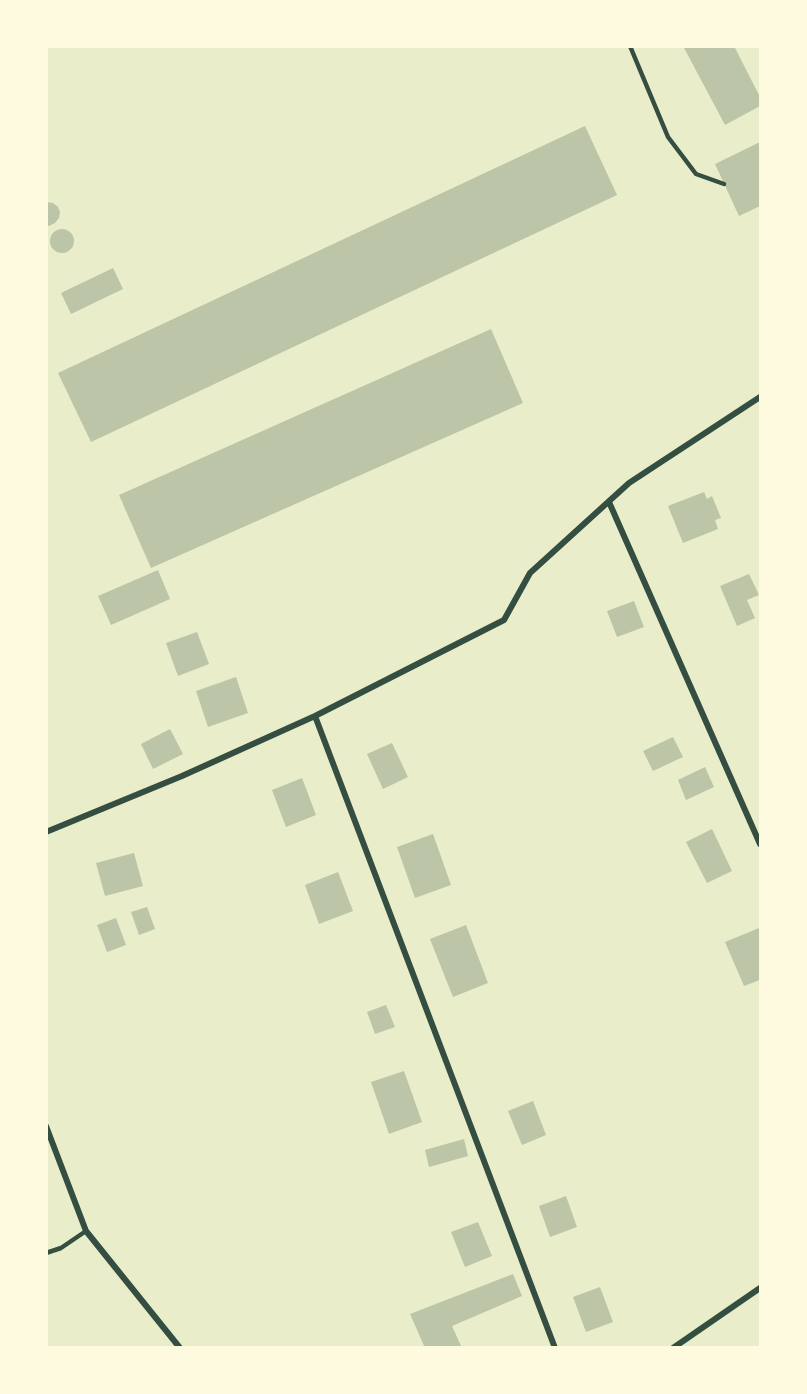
<!DOCTYPE html>
<html>
<head>
<meta charset="utf-8">
<style>
	body { margin:0 }
	#map { position:relative; width:807px; height:1394px; overflow:hidden; background:#e9edc9; font-family:Montserrat,sans-serif }
	canvas { display:block }
	.frame { position:absolute; inset:0; border:48px solid #fefae0; pointer-events:none }
</style>
</head>
<body>
<div id="map">
<canvas width="807" height="1394"></canvas>
<div class="frame"></div>
</div>
<script>
const g = document.querySelector('canvas').getContext('2d');
g.lineJoin = 'round';
function fill(path, color) {
  g.fillStyle = color;
  g.fill(path, 'evenodd');
}
function shape(rows) {
  const path = new Path2D();
  for (const r of rows) {
    if (r.length === 3) {
      path.moveTo(r[0] + r[2], r[1]);
      path.arc(r[0], r[1], r[2], 0, 2 * Math.PI);
      continue;
    }
    path.moveTo(r[0], r[1]);
    for (let i = 2; i < r.length; i += 2) path.lineTo(r[i], r[i + 1]);
  }
  return path;
}
function stroke(path, color, width, dash) {
  g.strokeStyle = color;
  g.lineWidth = width;
  g.lineCap = dash ? 'butt' : 'round';
  g.setLineDash(dash || []);
  g.stroke(path);
}
fill(shape([
	[683,46,734,46,760,97,760,106,725,125],
	[585,126,617,195,91,442,58,373],
	[760,142,760,206,739,216,715,164],
	[46,202,53,203,58,207,60,212,59,218,55,223,49,226,46,225],
	[62,241,12],
	[113,268,123,289,71,314,61,293],
	[491,329,523,403,151,568,119,495],
	[704,492,707,499,712,496,721,518,715,520,718,529,683,543,668,506],
	[158,570,170,599,111,625,98,596],
	[749,574,759,595,747,600,755,618,737,626,720,586],
	[634,601,644,627,617,637,607,611],
	[197,632,209,664,178,676,166,643],
	[236,677,248,713,208,727,196,691],
	[170,729,183,754,153,769,141,744],
	[673,737,683,757,653,771,643,751],
	[392,743,408,777,383,789,367,754],
	[705,767,714,787,686,800,678,780],
	[302,778,316,815,286,827,272,790],
	[712,829,732,871,707,883,686,842],
	[433,834,451,885,415,898,397,847],
	[134,853,143,886,105,896,96,863],
	[338,872,353,911,319,924,305,885],
	[147,907,155,929,139,935,131,912],
	[116,918,126,945,107,952,97,925],
	[466,925,488,983,453,997,430,939],
	[759,928,760,931,760,980,744,986,725,942],
	[386,1005,395,1027,375,1034,367,1012],
	[404,1071,422,1122,389,1134,371,1082],
	[533,1101,546,1135,522,1145,508,1111],
	[464,1139,468,1156,429,1167,425,1150],
	[566,1196,577,1227,550,1237,539,1206],
	[478,1222,492,1256,465,1267,451,1232],
	[513,1274,522,1296,452,1326,462,1348,425,1348,410,1314],
	[600,1287,613,1322,586,1332,573,1297]
]), '#bcc5a7');
stroke(shape([
	[630,46,668,137,696,174,724,184],
	[46,1253,61,1248,86,1231]
]), '#344e41', 4.5);
stroke(shape([
	[609,502,760,844],
	[315,716,555,1348],
	[46,832,182,776,315,716,504,620,530,573,629,483,760,397],
	[46,1126,86,1231,180,1348],
	[673,1348,760,1288]
]), '#344e41', 6);
</script>
</body>
</html>
